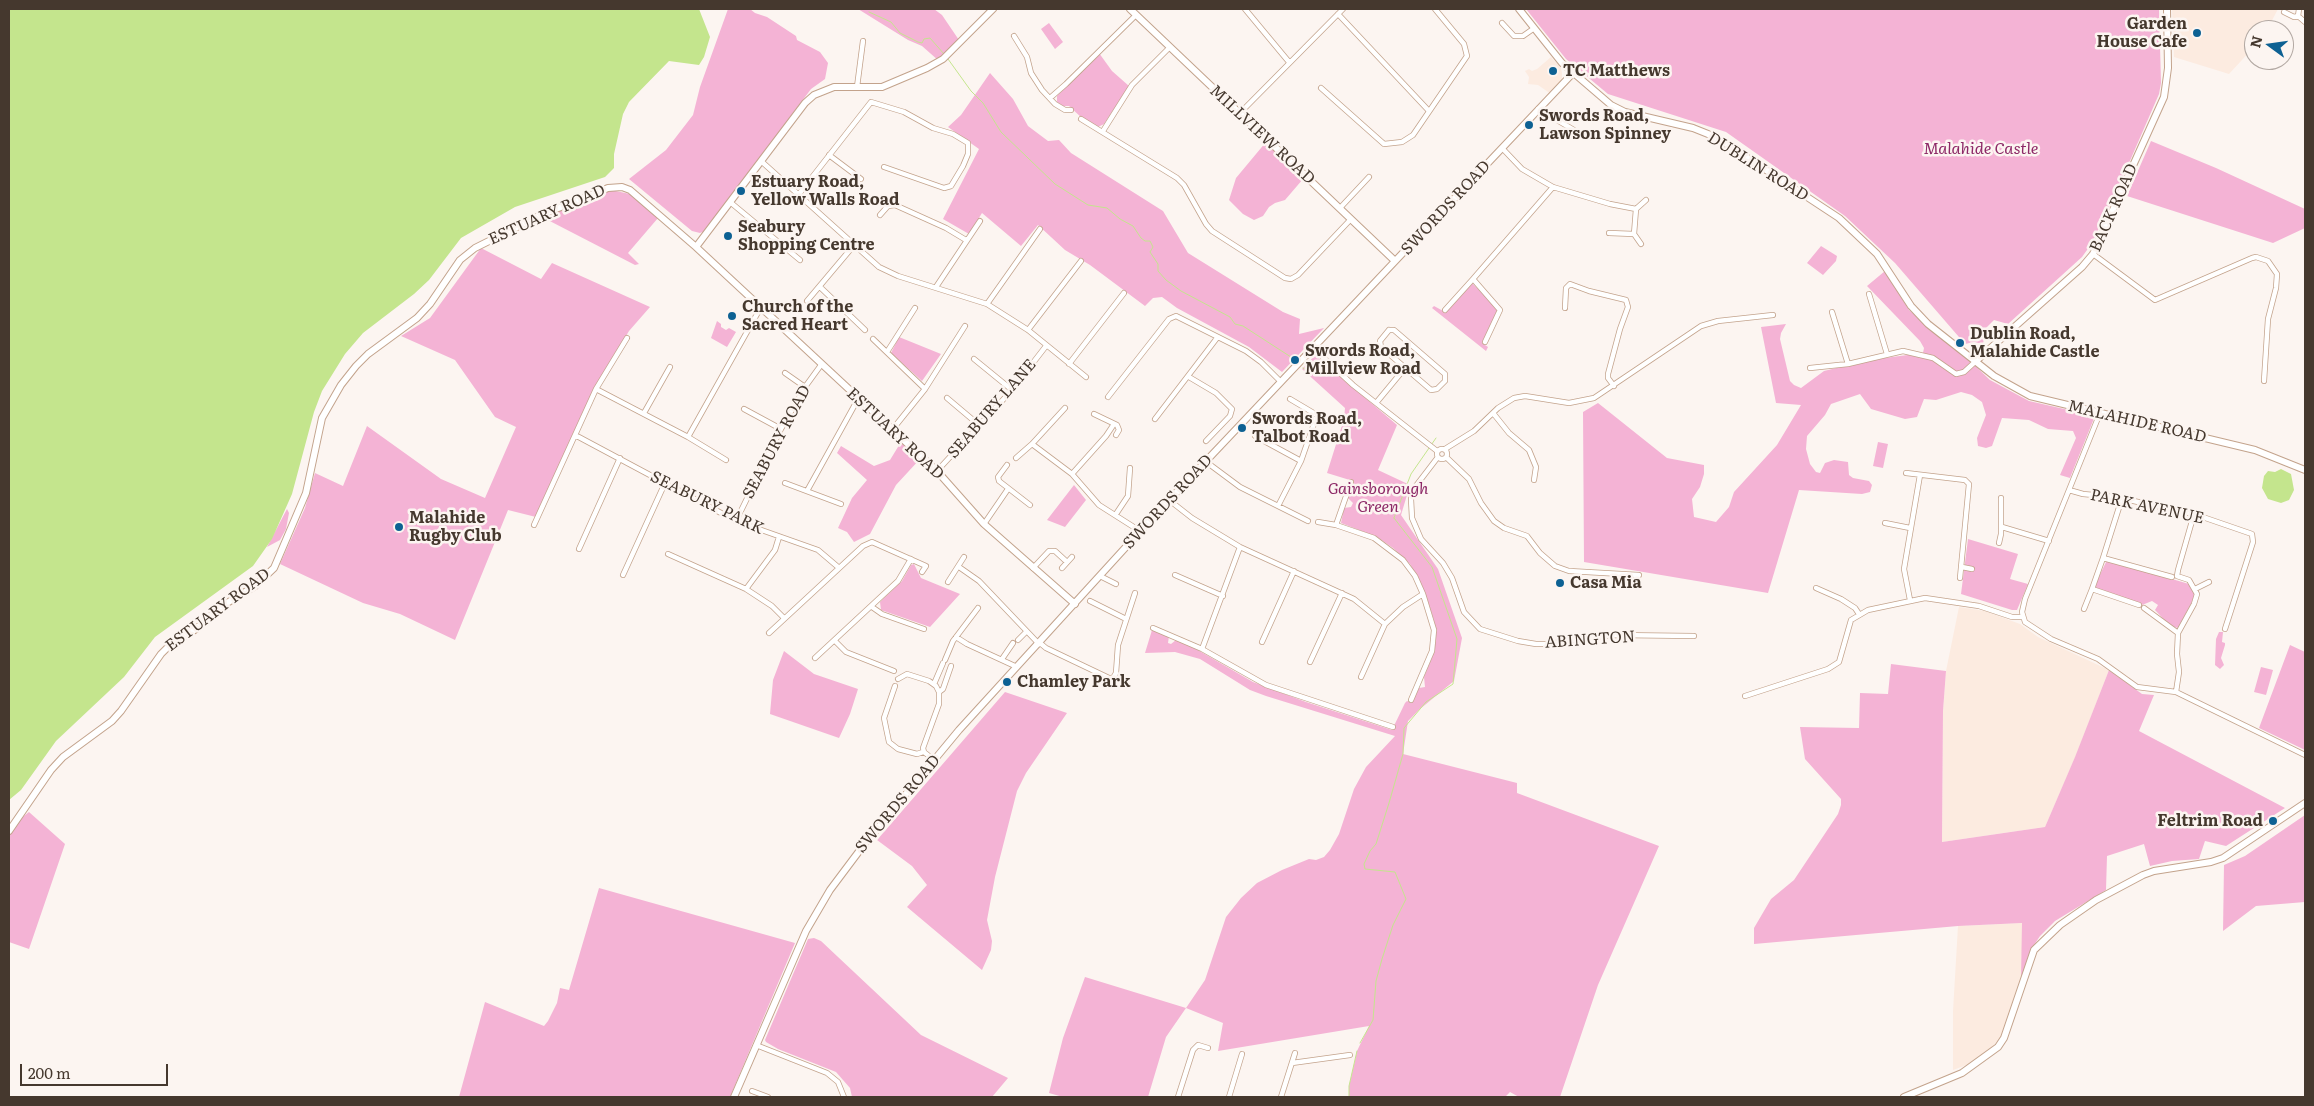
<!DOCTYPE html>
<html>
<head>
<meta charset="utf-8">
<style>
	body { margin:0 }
	#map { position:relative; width:2314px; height:1106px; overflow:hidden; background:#fcf5f1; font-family:Literata,serif }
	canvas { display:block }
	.frame { position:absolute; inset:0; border:10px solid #45382e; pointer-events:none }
	.north { position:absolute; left:2244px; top:20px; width:50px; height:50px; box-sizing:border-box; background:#fcf5f1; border:1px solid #b3a9a3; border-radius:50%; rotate:284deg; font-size:14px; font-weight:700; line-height:20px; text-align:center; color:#45382e }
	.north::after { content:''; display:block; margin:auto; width:18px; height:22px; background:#0d6193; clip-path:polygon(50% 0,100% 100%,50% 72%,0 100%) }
	.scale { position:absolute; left:20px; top:1064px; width:148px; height:22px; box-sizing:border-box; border:2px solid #45382e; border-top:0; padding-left:6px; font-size:15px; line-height:18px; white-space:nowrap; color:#45382e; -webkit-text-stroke:4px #fcf5f1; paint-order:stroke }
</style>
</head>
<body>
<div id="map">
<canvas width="2314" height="1106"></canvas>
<div class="frame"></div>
<div class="north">N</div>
<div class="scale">200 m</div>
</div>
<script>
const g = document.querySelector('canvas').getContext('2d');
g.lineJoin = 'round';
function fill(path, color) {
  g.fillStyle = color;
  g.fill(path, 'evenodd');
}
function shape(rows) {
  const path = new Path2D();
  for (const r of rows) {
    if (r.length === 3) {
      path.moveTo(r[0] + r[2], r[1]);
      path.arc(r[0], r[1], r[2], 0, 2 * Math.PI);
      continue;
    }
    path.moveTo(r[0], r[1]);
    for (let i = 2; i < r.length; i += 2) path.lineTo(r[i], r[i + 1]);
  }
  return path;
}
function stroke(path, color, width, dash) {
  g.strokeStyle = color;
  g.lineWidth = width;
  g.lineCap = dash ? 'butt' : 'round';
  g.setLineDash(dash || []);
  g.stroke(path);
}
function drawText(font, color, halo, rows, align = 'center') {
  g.font = font + ' Literata,serif';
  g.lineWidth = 5;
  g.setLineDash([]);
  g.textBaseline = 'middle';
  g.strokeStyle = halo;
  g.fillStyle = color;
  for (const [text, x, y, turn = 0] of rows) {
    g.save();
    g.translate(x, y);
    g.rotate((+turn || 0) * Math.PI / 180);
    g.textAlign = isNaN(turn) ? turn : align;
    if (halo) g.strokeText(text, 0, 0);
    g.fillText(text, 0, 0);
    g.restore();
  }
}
fill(shape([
	[2172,9,2278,9,2267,30,2254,30,2254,47,2229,74,2174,57],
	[1551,57,1561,68,1562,73,1562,80,1551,94,1538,85,1528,84,1529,77,1525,71,1529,69,1532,71,1537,69],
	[1959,607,1985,611,2020,624,2038,637,2109,670,2075,758,2045,827,1942,842,1943,711,1946,671],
	[2023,923,2021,977,2003,1035,1986,1053,1972,1063,1953,1070,1953,1011,1958,926]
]), '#fcebe0');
fill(shape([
	[728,9,750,9,755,13,767,17,796,36,797,40,820,52,828,63,825,79,811,89,705,231,700,233,692,231,629,179,666,150,693,115,700,87],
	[858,9,934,9,942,15,961,43,939,61,922,46,908,40],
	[1526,9,2159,9,2161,83,2159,94,2119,186,2092,243,2082,257,2008,324,1994,320,1986,328,1983,344,1974,342,1965,344,1895,263,1845,216,1726,132,1608,94,1566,59],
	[1049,23,1063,42,1055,49,1041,29],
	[1099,53,1112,71,1129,86,1104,124,1098,127,1083,119,1069,106,1063,106,1057,102,1057,96],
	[990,73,1013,99,1028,126,1048,141,1059,140,1071,153,1163,211,1188,253,1283,312,1300,319,1299,334,1324,328,1282,372,1249,347,1177,308,1162,297,1153,298,1145,306,1090,265,1065,250,1038,225,1021,246,982,213,969,234,943,219,979,149,948,127,961,115],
	[2151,141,2216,168,2305,209,2305,228,2273,243,2127,196],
	[1266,142,1303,179,1285,200,1275,203,1269,207,1263,216,1254,220,1243,214,1229,200,1236,178],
	[611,190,630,194,658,218,628,253,639,264,635,265,542,217],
	[1821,246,1837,256,1836,261,1823,275,1807,263],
	[481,248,541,279,552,263,650,307,629,331,597,384,536,517,508,510,455,640,400,614,363,603,280,564,305,508,315,473,343,486,367,426,441,479,485,498,516,427,495,417,455,360,401,336,430,318],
	[1885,271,1909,310,1968,359,1990,380,2029,401,2095,416,2070,478,2060,475,2076,438,2073,431,2048,429,2029,420,2002,418,1992,446,1986,448,1978,446,1977,438,1986,415,1982,402,1972,395,1961,392,1936,400,1924,399,1917,417,1905,419,1871,409,1860,394,1831,404,1825,415,1807,436,1806,449,1810,464,1816,472,1820,473,1825,463,1834,460,1848,462,1849,475,1853,478,1869,481,1872,485,1870,492,1862,494,1799,490,1768,593,1584,562,1583,412,1598,403,1667,458,1704,465,1704,474,1700,487,1692,499,1694,517,1716,522,1729,507,1734,492,1777,445,1801,405,1776,403,1761,327,1786,324,1781,333,1780,339,1790,381,1794,385,1801,388,1824,371,1869,360,1923,353,1924,348,1920,341,1867,286],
	[1472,283,1497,308,1498,312,1483,340,1482,343,1488,347,1486,351,1432,308,1434,306,1445,312],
	[717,321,721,324,721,327,726,330,729,328,736,332,727,347,711,338],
	[899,337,941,354,922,381,891,353],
	[1315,355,1397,425,1378,470,1410,485,1401,515,1438,569,1462,638,1454,681,1420,709,1408,721,1403,754,1517,783,1517,793,1659,846,1598,985,1560,1097,1519,1097,1510,1092,1505,1097,1349,1097,1349,1086,1357,1051,1369,1026,1218,1051,1223,1023,1186,1008,1166,1037,1148,1097,1063,1097,1049,1093,1063,1038,1085,977,1186,1008,1205,980,1226,917,1241,898,1257,883,1282,870,1309,859,1316,860,1324,857,1330,850,1339,834,1354,789,1366,767,1395,736,1266,696,1250,690,1200,659,1175,652,1145,653,1152,630,1169,636,1168,643,1171,644,1176,640,1196,649,1253,682,1306,702,1392,730,1405,703,1407,701,1412,703,1419,688,1425,687,1424,677,1433,655,1436,638,1434,620,1426,596,1410,564,1393,548,1377,537,1341,523,1344,508,1351,507,1353,503,1348,498,1353,481,1327,473,1344,419,1345,408,1302,369],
	[901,442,920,459,896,485,870,534,854,542,847,532,838,528,852,498,867,480,837,453,841,446,874,466,890,460],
	[1878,442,1888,444,1883,468,1873,466],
	[1074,485,1086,500,1065,527,1047,520],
	[287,509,289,513,286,529,280,540,267,547],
	[1968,539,2018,554,2010,579,2028,584,2017,610,2012,610,1961,594],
	[2107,560,2189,584,2194,589,2194,598,2178,628,2170,626,2155,610,2158,605,2152,601,2142,605,2097,590,2095,585],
	[914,564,921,578,960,594,930,627,881,610,880,602,902,581,911,565],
	[2219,632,2223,632,2222,642,2225,643,2225,645,2221,658,2224,665,2220,669,2215,665,2216,639],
	[2290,645,2305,652,2305,750,2259,728],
	[784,651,814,674,858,689,850,714,839,738,770,714,773,680],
	[1891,664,1946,671,1943,711,1942,842,2045,827,2075,757,2109,670,2142,694,2154,695,2139,731,2285,808,2226,846,2205,841,2199,859,2172,861,2150,866,2144,844,2107,856,2106,890,2055,921,2040,936,2032,948,2021,977,2022,923,1958,926,1754,944,1754,928,1771,899,1794,880,1838,814,1841,805,1841,799,1805,759,1800,727,1859,728,1860,693,1888,694],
	[2261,667,2273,670,2266,695,2254,692],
	[1005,692,1067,713,1026,773,1017,791,995,877,987,920,992,941,991,950,982,970,907,907,927,885,912,866,877,840],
	[29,812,65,844,29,949,9,942,9,836,20,819],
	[2305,815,2305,902,2256,906,2223,931,2224,865,2245,856],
	[599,888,795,943,730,1097,459,1097,485,1002,544,1026,548,1021,557,1003,560,988,569,990],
	[814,938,821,941,921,1035,1008,1078,992,1097,852,1097,850,1088,836,1072,778,1049,766,1042,765,1040,808,939]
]), '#f4b3d5');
fill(shape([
	[9,9,699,9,710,37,704,57,699,65,669,61,629,102,623,114,614,154,614,168,605,177,515,207,461,238,429,280,414,294,363,333,345,354,322,391,314,412,292,494,272,539,253,566,155,637,124,677,56,741,21,790,9,800],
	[2281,469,2291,474,2294,490,2289,500,2281,503,2268,499,2262,488,2264,476,2268,471,2275,472]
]), '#c4e58d');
stroke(shape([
	[869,12,891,22,900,33,918,42,922,43,924,39,930,38,944,54],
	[948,59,971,91,983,103,1001,132,1055,184,1088,205,1107,208,1120,219,1133,226,1141,238,1145,241,1150,241,1153,247,1150,252,1158,264,1158,271,1166,280,1181,291,1230,317,1235,324,1243,326,1294,359],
	[1303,368,1308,371],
	[1394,518,1411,474,1436,438],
	[1360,1043,1373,1020,1376,981,1382,959,1393,925,1406,899,1395,872,1365,869,1364,864,1370,851,1376,844,1389,803,1403,754,1404,728,1426,702,1453,684,1457,639,1432,567,1394,518],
	[1349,1097,1349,1086,1357,1051]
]), '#c4e58d', 1);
const street = shape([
	[1245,9,1289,62],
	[2299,9,2298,16,2305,22],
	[2284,12,2294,17,2298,16],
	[1338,14,1429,111],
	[1502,23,1514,36,1523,36,1533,29],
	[1014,36,1027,57,1031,73,1042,90,1055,104,1065,110,1071,110],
	[857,87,863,41],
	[1321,88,1384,144,1402,142,1413,135,1467,56,1464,44,1435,9],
	[1050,98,1066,84,1136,15],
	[1538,109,1574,130],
	[1240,113,1343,9],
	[1081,119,1177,178,1184,185,1206,224,1212,231,1285,278,1291,279,1298,275,1351,219],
	[1103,131,1132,85,1169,48],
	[1502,148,1522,169,1553,187,1610,204,1636,209,1634,234,1609,233],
	[829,155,861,179],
	[761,161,879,267,898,276,987,304,1028,330,1086,377],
	[799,194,871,102,904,112,933,128,953,134,968,143,968,154,963,166,951,186,944,188,884,167],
	[730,202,800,260],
	[1340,208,1369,177],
	[1636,209,1646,200],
	[880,215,888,206,895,205,946,228,966,240],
	[1634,234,1641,244],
	[2093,254,2155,300,2252,258,2256,257,2268,261,2277,274,2276,288,2268,319,2264,381],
	[1473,279,1553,187],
	[820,287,865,330],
	[936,287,980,221],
	[1869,294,1887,354],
	[807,301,855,244],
	[987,304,1040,229],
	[1565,308,1566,288,1570,284,1589,291,1626,300,1628,307,1620,329,1608,374,1608,378,1614,386],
	[1445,310,1473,279,1500,310,1485,342],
	[1832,312,1848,364],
	[1028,330,1081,261],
	[1389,330,1394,330,1445,374,1445,381,1437,389,1431,390,1381,347,1380,341,1389,330],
	[873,339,925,389],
	[1313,348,1353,385,1437,451],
	[887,352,915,308],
	[974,359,1012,390],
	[1069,364,1124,293],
	[1810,368,1848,364,1903,351,1933,358,1956,374,1964,372,1976,361],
	[785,373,805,387],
	[1189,377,1216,393,1232,409,1230,416,1206,441],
	[596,389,688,437,726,460],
	[1108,397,1169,319,1176,316,1246,351,1261,362,1281,382],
	[947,398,979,425],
	[1376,403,1405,368],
	[744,409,781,429],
	[644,413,670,367],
	[1493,413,1509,433,1529,450,1536,467,1534,480],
	[2100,413,2025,599,2022,612,2025,622,2051,639,2098,659,2137,687,2176,692,2305,755],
	[1094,414,1117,425,1119,430,1116,435],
	[1155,419,1217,338],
	[892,430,925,389,965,326],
	[575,435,736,521,818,550,838,567],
	[1255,436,1301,461],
	[688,437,761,307],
	[1032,444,1072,474,1099,505,1140,531],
	[1442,454,5],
	[1445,449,1474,431,1498,408,1514,398,1525,396,1569,403,1594,398,1701,326,1718,321,1773,315],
	[1438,457,1415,487,1411,499,1412,518,1421,539,1443,563,1452,578,1464,612,1480,629,1518,641,1536,644,1550,644,1583,638,1615,635,1694,636],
	[1446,457,1469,479,1481,503,1494,521,1504,528,1527,536,1540,553,1555,566,1569,571,1639,575],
	[1016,458,1032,444,1065,408],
	[1205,461,1240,487,1308,521],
	[1007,465,998,477,999,481,1030,505],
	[937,471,1012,390,1046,346],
	[1906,473,1965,480,1969,484,1960,578],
	[1072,474,1106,436,1114,424],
	[785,483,841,504],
	[2069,490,2083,494,2115,497,2194,514,2252,534,2253,542,2225,629],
	[807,491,858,399],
	[1169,500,1192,518,1240,547,1354,599,1385,624],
	[1278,506,1301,461,1317,415,1290,399],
	[1116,514,1128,496,1130,468],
	[736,521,781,429,805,387,821,365],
	[1318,522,1336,525,1374,538,1403,560,1415,576,1423,594,1434,630,1432,651,1411,700],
	[1885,523,1910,528],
	[984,524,1008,489],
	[534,525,596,389,627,338],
	[1336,525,1351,482],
	[2002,527,2049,541],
	[1999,543,2001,534,2001,498],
	[579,549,620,458],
	[668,554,746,589,772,606,784,618],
	[2103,558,2122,498],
	[959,567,979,581,1039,644],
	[1962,567,1972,569],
	[1033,568,1049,551,1055,551,1067,562],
	[1062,568,1072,557],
	[623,575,665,483],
	[1175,575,1223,596],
	[1100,576,1116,584],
	[948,582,964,557],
	[1816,588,1841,599,1855,608,1859,614],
	[746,589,775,550,779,537],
	[2195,589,2209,582],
	[1910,600,1904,569,1920,475],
	[1090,601,1126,619],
	[2139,605,2092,589,2103,558,2172,577],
	[872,607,882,614,924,629],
	[2144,608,2178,633],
	[2084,609,2092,589],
	[1153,628,1202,649,1266,685,1393,727],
	[769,633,863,546,872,542,926,566,922,572],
	[956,637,967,644,1017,667],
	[1018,640,1026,632],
	[835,641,846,652,894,671],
	[1262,642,1294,571],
	[1040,643,1046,648,1109,678,1113,678,1116,673,1118,645,1135,593],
	[1202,649,1240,547],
	[815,658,898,581,911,559],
	[1002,659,1013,643],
	[945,660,953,641,978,608],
	[1310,662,1342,593],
	[1361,677,1385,624,1403,607,1423,594],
	[898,679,907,674,929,681,936,686,939,692,939,704,923,748,924,752,934,760],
	[934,684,943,663],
	[895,686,884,718,889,742,898,749,917,754,923,752],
	[939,692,943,689,951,666],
	[2176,692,2179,672,2177,654,2178,633,2194,604,2197,594,2189,580,2177,576,2178,570,2194,514],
	[1745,696,1828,669,1839,662,1851,620,1868,610,1925,598,1979,606,2012,617,2022,617],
	[756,1045,827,1073,838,1082,844,1097],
	[1292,1063,1350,1055],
	[752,1091,768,1097],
	[1178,1097,1193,1050,1198,1045,1208,1048],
	[1229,1097,1242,1054],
	[1281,1097,1295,1053]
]);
const secondary = shape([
	[1130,9,1395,261],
	[1519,9,1562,63,1611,105,1625,112,1693,128,1708,134,1725,143,1839,218,1877,254,1911,306,1928,324,1994,376,2030,396,2255,450,2305,470],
	[696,247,805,103,814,95,834,87,882,87,927,68,943,59,993,9],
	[1976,361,2082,267,2093,254,2164,97,2168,68,2167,9],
	[9,831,51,770,63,757,112,721,121,711,161,654,169,646,196,629,222,606,255,586,274,568,306,493,322,418,341,385,356,366,368,354,417,318,430,304,460,260,475,248,541,215,608,188,622,187,630,190,696,247,937,471,984,524,1075,604],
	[734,1097,806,931,830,890,863,846,959,730,1156,514,1573,73],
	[1904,1097,1962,1073,1998,1047,2004,1038,2034,950,2060,925,2096,900,2143,875,2154,871,2211,862,2223,858,2305,803]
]);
stroke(street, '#c3a38c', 6);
stroke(secondary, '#c3a38c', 8);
stroke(street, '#fff', 4.5);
stroke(secondary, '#fff', 6);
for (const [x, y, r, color] of [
	[2197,33,5,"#0d6193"],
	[1553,71,5,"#0d6193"],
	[1529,125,5,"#0d6193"],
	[741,191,5,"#0d6193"],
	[728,236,5,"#0d6193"],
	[732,316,5,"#0d6193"],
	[1960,343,5,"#0d6193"],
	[1295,360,5,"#0d6193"],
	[1242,428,5,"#0d6193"],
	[399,527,5,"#0d6193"],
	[1560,583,5,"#0d6193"],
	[1007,682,5,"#0d6193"],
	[2273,821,5,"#0d6193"]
]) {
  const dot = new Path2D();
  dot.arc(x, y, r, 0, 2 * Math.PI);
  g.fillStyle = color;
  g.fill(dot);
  stroke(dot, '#fcf5f1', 2);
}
drawText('bold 16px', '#45382e', '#fcf5f1', [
	["Garden",2187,24,"right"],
	["House Cafe",2187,42,"right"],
	["TC Matthews",1563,71],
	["Swords Road,",1539,116],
	["Lawson Spinney",1539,134],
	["Estuary Road,",751,182],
	["Yellow Walls Road",751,200],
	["Seabury",738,227],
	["Shopping Centre",738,245],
	["Church of the",742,307],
	["Sacred Heart",742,325],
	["Dublin Road,",1970,334],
	["Malahide Castle",1970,352],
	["Swords Road,",1305,351],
	["Millview Road",1305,369],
	["Swords Road,",1252,419],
	["Talbot Road",1252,437],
	["Malahide",409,518],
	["Rugby Club",409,536],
	["Casa Mia",1570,583],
	["Chamley Park",1017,682],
	["Feltrim Road",2263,821,"right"]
], 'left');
drawText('16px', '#45382e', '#fcf5f1', [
	["MILLVIEW ROAD",1262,135,43],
	["DUBLIN ROAD",1758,167,32],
	["SWORDS ROAD",1446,208,-47],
	["BACK ROAD",2114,208,-66],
	["ESTUARY ROAD",547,215,-24],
	["SEABURY LANE",992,409,-49],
	["MALAHIDE ROAD",2137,422,13],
	["ESTUARY ROAD",895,434,43],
	["SEABURY ROAD",777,442,-62],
	["SWORDS ROAD",1168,502,-47],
	["SEABURY PARK",707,503,26],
	["PARK AVENUE",2147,507,12],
	["ESTUARY ROAD",218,610,-37],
	["ABINGTON",1590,640,-4],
	["SWORDS ROAD",898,804,-50]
]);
drawText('italic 16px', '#8d2967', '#fcf5f1', [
	["Malahide Castle",1981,149],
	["Gainsborough",1378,489],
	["Green",1378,507]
]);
</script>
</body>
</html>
